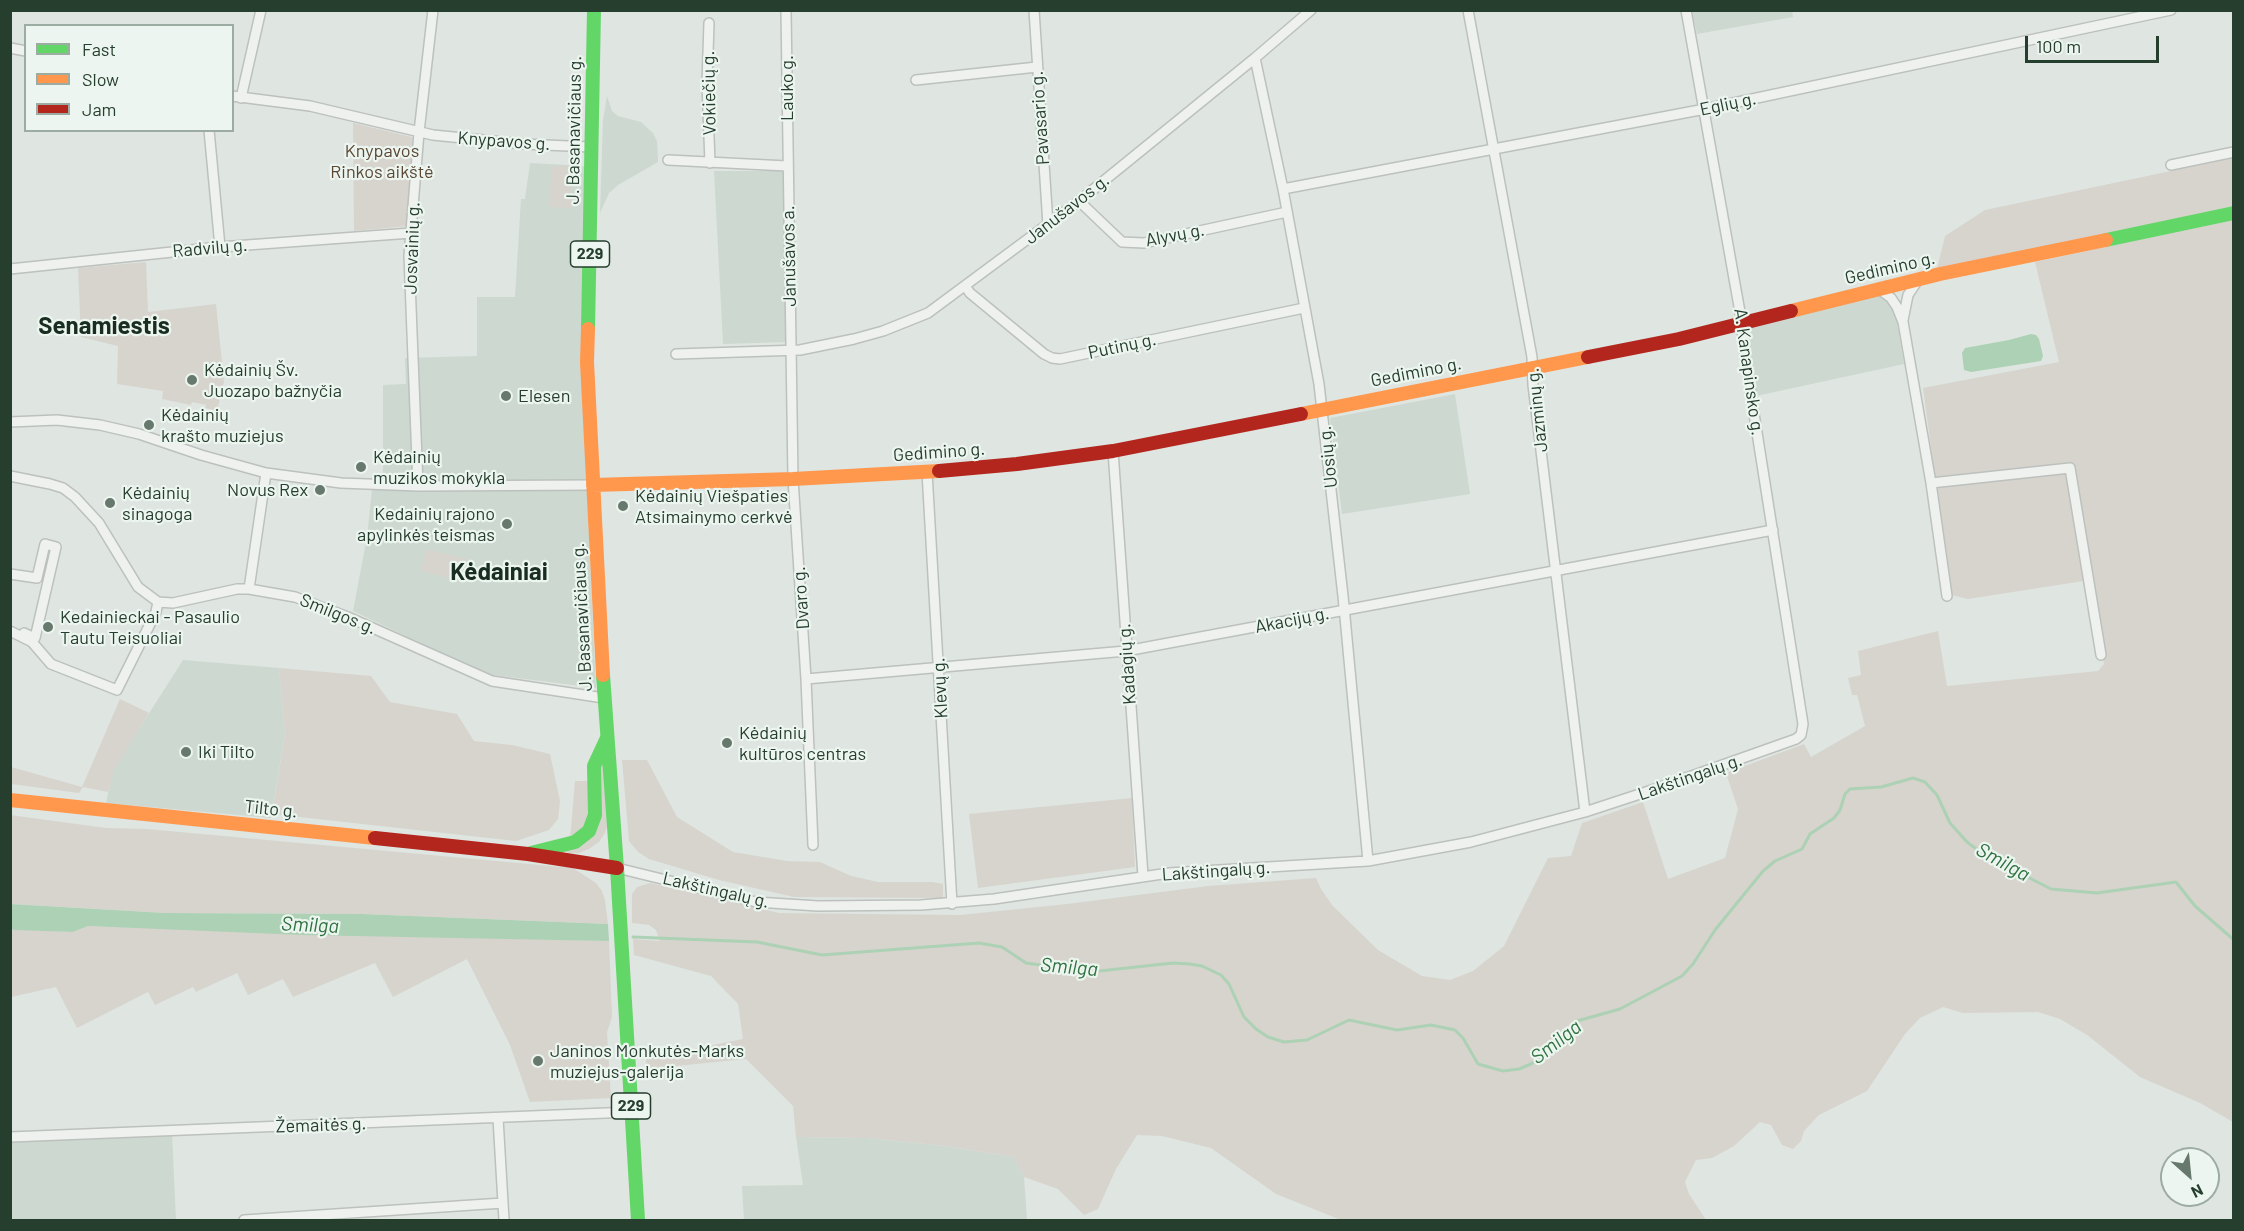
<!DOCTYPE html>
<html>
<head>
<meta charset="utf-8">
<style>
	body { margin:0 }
	#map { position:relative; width:2244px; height:1231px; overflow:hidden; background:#dfe5e1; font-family:Barlow,sans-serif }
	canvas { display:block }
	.frame { position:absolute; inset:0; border:12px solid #263e2e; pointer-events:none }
	.legend { position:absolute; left:24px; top:24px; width:210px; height:108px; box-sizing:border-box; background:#ecf5ef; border:2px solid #9daca2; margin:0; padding:8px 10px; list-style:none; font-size:18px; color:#263e2e }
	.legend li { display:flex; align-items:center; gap:12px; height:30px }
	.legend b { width:30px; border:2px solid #9daca2 }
	.north { position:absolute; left:2160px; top:1147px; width:60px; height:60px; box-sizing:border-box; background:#ecf5ef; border:2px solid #9daca2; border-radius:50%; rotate:153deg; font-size:16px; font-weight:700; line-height:24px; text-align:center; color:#263e2e }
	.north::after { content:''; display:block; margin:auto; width:21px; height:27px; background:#67786d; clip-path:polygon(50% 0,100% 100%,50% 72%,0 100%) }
	.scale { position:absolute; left:2025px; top:36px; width:134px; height:27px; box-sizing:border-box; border:3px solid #263e2e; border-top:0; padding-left:8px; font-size:18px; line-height:21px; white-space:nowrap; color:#263e2e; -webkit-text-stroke:4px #ecf5ef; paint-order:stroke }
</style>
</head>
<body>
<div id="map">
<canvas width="2244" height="1231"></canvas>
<div class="frame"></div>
<ul class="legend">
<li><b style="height:8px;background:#63d668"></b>Fast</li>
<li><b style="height:8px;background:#ff974d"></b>Slow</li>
<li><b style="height:8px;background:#b3261e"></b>Jam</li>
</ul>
<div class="north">N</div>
<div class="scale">100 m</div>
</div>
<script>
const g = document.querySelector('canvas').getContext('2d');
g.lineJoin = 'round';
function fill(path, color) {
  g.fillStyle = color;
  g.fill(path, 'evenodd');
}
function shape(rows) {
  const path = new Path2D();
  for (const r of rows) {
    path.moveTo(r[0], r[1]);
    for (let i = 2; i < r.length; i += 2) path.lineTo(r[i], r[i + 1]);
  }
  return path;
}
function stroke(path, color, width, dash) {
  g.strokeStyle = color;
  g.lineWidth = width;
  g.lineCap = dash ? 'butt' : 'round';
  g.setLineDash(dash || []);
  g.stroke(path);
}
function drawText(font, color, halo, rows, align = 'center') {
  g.font = font + ' Barlow,sans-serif';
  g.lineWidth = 4.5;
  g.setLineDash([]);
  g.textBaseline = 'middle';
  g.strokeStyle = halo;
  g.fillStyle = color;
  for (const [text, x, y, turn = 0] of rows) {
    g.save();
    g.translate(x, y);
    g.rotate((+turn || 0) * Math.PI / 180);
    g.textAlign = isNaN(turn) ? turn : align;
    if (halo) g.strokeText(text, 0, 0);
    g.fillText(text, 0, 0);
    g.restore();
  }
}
fill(shape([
	[1692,11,1792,11,1793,17,1697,34],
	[607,96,612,111,618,116,641,122,653,133,657,141,658,162,618,185,609,193,600,213,603,120],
	[530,163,584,166,587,492,596,688,486,674,353,611,367,537,372,489,383,479,383,385,406,384,405,358,477,356,477,297,515,297,521,199,525,199],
	[714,171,784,171,787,342,723,344],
	[1892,292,1904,364,1756,396,1744,328],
	[1455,394,1470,494,1342,514,1330,418],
	[183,660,279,668,285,734,271,818,106,803,113,770],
	[172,1133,176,1220,11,1220,11,1141],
	[796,1137,867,1138,945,1146,1014,1157,1024,1177,1027,1220,744,1220,742,1186,803,1185]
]), '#cdd8d0');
fill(shape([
	[353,123,412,137,408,226,354,231],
	[2233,158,2233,213,1937,269,1945,236,1985,210],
	[551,166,568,166,572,172,571,208,550,207],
	[2233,220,2233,1122,2200,1103,2140,1077,2087,1035,2060,1019,2038,1012,1963,1013,1943,1007,1920,1018,1905,1034,1867,1091,1819,1115,1804,1131,1801,1141,1793,1149,1782,1145,1771,1125,1760,1122,1734,1146,1712,1158,1696,1160,1685,1182,1689,1194,1706,1220,1341,1220,1276,1194,1211,1148,1162,1136,1137,1135,1116,1169,1098,1209,1084,1215,1058,1189,1024,1177,1014,1157,945,1146,867,1138,796,1137,793,1106,746,1059,646,1069,646,1058,743,1039,738,1004,711,976,634,955,633,939,660,941,656,930,649,925,632,923,632,894,637,887,650,883,779,913,960,915,1067,904,1208,886,1316,878,1321,889,1332,905,1378,950,1422,976,1450,980,1473,971,1504,946,1548,858,1571,856,1582,823,1643,802,1668,879,1725,858,1738,809,1726,773,1804,744,1811,757,1865,726,1857,695,1852,695,1848,678,1861,675,1858,651,1938,631,1947,686,2098,671,2104,664,2090,580,1968,599,1951,595,1923,388,2059,362,2035,262],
	[146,262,148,312,216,304,224,382,217,411,205,408,206,405,192,402,191,405,162,399,163,391,117,384,118,346,81,337,78,268],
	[426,549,467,559,461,581,421,571],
	[279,668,371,676,390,702,457,714,474,741,512,745,550,754,560,801,558,819,549,830,516,841,272,814,285,734],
	[120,699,149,713,114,770,108,792,83,787,79,793,11,784,11,767,82,787],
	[603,753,608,823,605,833,599,842,589,849,579,853,568,853,565,850,570,840,575,781,591,781],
	[622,760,647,760,677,817,733,852,787,861,820,862,851,876,878,882,932,882,943,884,943,898,794,897,719,880,649,859,638,852,629,841],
	[1132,798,1135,867,978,888,969,814],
	[10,815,106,828,147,829,573,868,596,883,602,891,605,900,608,924,362,914,165,913,11,904],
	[88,926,609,941,612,1017,607,1032,611,1098,530,1102,510,1045,467,959,393,997,375,963,293,997,283,979,248,995,237,973,196,992,193,987,155,1005,148,992,77,1028,56,987,11,997,10,929,73,932]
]), '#d7d4ce');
fill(shape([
	[2031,334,2036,335,2039,339,2043,356,2041,361,1971,372,1964,370,1962,353,1965,348,2009,340],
	[10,904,165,913,362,914,608,924,609,941,302,935,88,926,73,932,15,930,11,929]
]), '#add1b4');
stroke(shape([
	[633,937,757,942,822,955,979,943,1002,947,1026,963,1090,972,1173,963,1190,964,1202,966,1221,975,1229,984,1244,1017,1256,1029,1268,1037,1284,1042,1307,1040,1349,1020,1397,1030,1431,1025,1455,1030,1463,1038,1478,1064,1503,1071,1519,1069,1531,1064,1541,1057,1577,1021,1620,1009,1682,976,1693,964,1715,930,1763,871,1775,861,1802,849,1810,834,1834,818,1840,810,1845,794,1850,789,1881,787,1913,778,1925,782,1937,795,1950,823,1967,842,1983,854,2051,889,2097,893,2176,882,2195,906,2234,940]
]), '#add1b4', 3);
const street = shape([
	[786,10,793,479,806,679,813,845],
	[1034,10,1048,225],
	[1468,10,1532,357,1533,385,1585,812],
	[709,23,707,83,710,163],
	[10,48,26,51],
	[1255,58,1283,189,1319,384,1343,596,1368,861],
	[916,80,1037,67],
	[232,96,310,106,433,135,523,144,591,147],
	[241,98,261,10],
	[209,130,220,247],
	[668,160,787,166],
	[2171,165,2234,152],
	[1283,189,1705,109,2171,10],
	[1079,201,1122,242,1144,243,1287,212],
	[10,269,220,247,411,233],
	[965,286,970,293,1044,354,1052,358,1060,359,1304,308],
	[1879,289,1891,298,1897,307,1903,322,1931,483,1947,596],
	[1903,320,1908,295,1918,280],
	[676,354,800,350,854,339,883,331,928,313,1079,201,1255,58,1311,10],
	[10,422,57,420,100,425,139,434,201,455,266,473,341,483,418,486,593,485],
	[1113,451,1143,876],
	[927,472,952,904],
	[10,476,50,484,63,488,75,497,99,523,138,587,158,602,173,603,237,589,249,589,295,597,348,617,492,681,604,698],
	[1931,483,2070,468,2101,655],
	[418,486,409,256,419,132,433,10],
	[10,574,37,578,45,544,56,547,35,638,24,633],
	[249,589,266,473],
	[10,631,32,642,51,664,117,690,156,612,158,602],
	[806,679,1126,651,1773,530],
	[617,868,756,902,818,906,921,905,994,899,1169,873,1368,861,1471,842,1585,812,1655,789,1796,739,1801,735,1803,724,1746,363,1740,312,1686,10],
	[498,1118,504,1220],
	[10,1137,631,1112],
	[244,1220,503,1203]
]);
stroke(street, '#bcc1bd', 12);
stroke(street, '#eff1ef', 9);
stroke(shape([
	[2106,240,2234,213],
	[588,329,594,10],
	[603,675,617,868,638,1220],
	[531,853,575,842,589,831,595,815,594,766,607,738]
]), '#63d668', 14);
stroke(shape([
	[1791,311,1940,274,2106,240],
	[588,329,587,362,603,675],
	[1301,414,1588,357],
	[593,485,793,479,939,471],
	[10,800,375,838]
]), '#ff974d', 14);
stroke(shape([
	[1588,357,1679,339,1791,311],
	[939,471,1017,464,1113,451,1301,414],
	[375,838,528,854,617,868]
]), '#b3261e', 14);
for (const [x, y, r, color] of [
	[192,380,6,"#67786d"],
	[506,396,6,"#67786d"],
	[149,425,6,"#67786d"],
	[361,467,6,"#67786d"],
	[320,490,6,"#67786d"],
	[110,503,6,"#67786d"],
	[623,506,6,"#67786d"],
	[507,524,6,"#67786d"],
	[48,627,6,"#67786d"],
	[727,743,6,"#67786d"],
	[186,752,6,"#67786d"],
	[538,1061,6,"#67786d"]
]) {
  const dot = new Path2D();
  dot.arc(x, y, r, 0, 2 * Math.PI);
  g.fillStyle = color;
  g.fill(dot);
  stroke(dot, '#ecf5ef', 2);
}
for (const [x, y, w] of [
	[590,254,39],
	[631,1106,39]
]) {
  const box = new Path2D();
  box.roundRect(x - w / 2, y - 13, w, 26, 4.5);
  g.fillStyle = '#ecf5ef';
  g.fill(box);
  stroke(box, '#263e2e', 1.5);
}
drawText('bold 16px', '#263e2e', null, [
	["229",590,254],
	["229",631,1106]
]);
drawText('18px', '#263e2e', '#ecf5ef', [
	["Lauko g.",787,88,-90],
	["Vokiečių g.",709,93,-91],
	["Eglių g.",1728,104,-12],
	["Pavasario g.",1040,118,-94],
	["J. Basanavičiaus g.",574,130,-89],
	["Knypavos g.",504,141,4],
	["Janušavos g.",1067,209,-38],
	["Alyvų g.",1175,235,-11],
	["Radvilų g.",210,248,-5],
	["Josvainių g.",412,248,-88],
	["Janušavos a.",789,256,-91],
	["Gedimino g.",1890,268,-13],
	["Putinų g.",1122,346,-12],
	["Gedimino g.",1416,372,-11],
	["A. Kanapinsko g.",1749,372,82],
	["Jazminų g.",1537,410,-96],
	["Gedimino g.",939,452,-4],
	["Uosių g.",1328,457,-96],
	["Dvaro g.",801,598,-94],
	["Smilgos g.",338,614,22],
	["J. Basanavičiaus g.",582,617,-93],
	["Akacijų g.",1292,620,-11],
	["Kadagių g.",1127,664,-94],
	["Klevų g.",940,688,-93],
	["Lakštingalų g.",1690,777,-19],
	["Tilto g.",271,809,6],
	["Lakštingalų g.",1216,871,-4],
	["Lakštingalų g.",716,890,13],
	["Žemaitės g.",321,1125,-2]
]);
drawText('18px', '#5a4734', '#ecf5ef', [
	["Knypavos",382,151],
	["Rinkos aikštė",382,172]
]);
drawText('18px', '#263e2e', '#ecf5ef', [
	["Kėdainių Šv.",204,370],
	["Juozapo bažnyčia",204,391],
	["Elesen",518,396],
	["Kėdainių",161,415],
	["krašto muziejus",161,436],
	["Kėdainių",373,457],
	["muzikos mokykla",373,478],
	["Novus Rex",308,490,"right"],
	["Kėdainių",122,493],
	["sinagoga",122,514],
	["Kėdainių Viešpaties",635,496],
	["Atsimainymo cerkvė",635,517],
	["Kedainių rajono",495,514,"right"],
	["apylinkės teismas",495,535,"right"],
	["Kedainieckai - Pasaulio",60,617],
	["Tautu Teisuoliai",60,638],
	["Kėdainių",739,733],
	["kultūros centras",739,754],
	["Iki Tilto",198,752],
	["Janinos Monkutės-Marks",550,1051],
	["muziejus-galerija",550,1072]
], 'left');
drawText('italic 20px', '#307240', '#ecf5ef', [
	["Smilga",2003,862,29],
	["Smilga",310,925,3],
	["Smilga",1069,967,5],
	["Smilga",1556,1042,-38]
]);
drawText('bold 24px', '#192e20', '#ecf5ef', [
	["Senamiestis",104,326],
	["Kėdainiai",499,572]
]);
</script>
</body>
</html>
